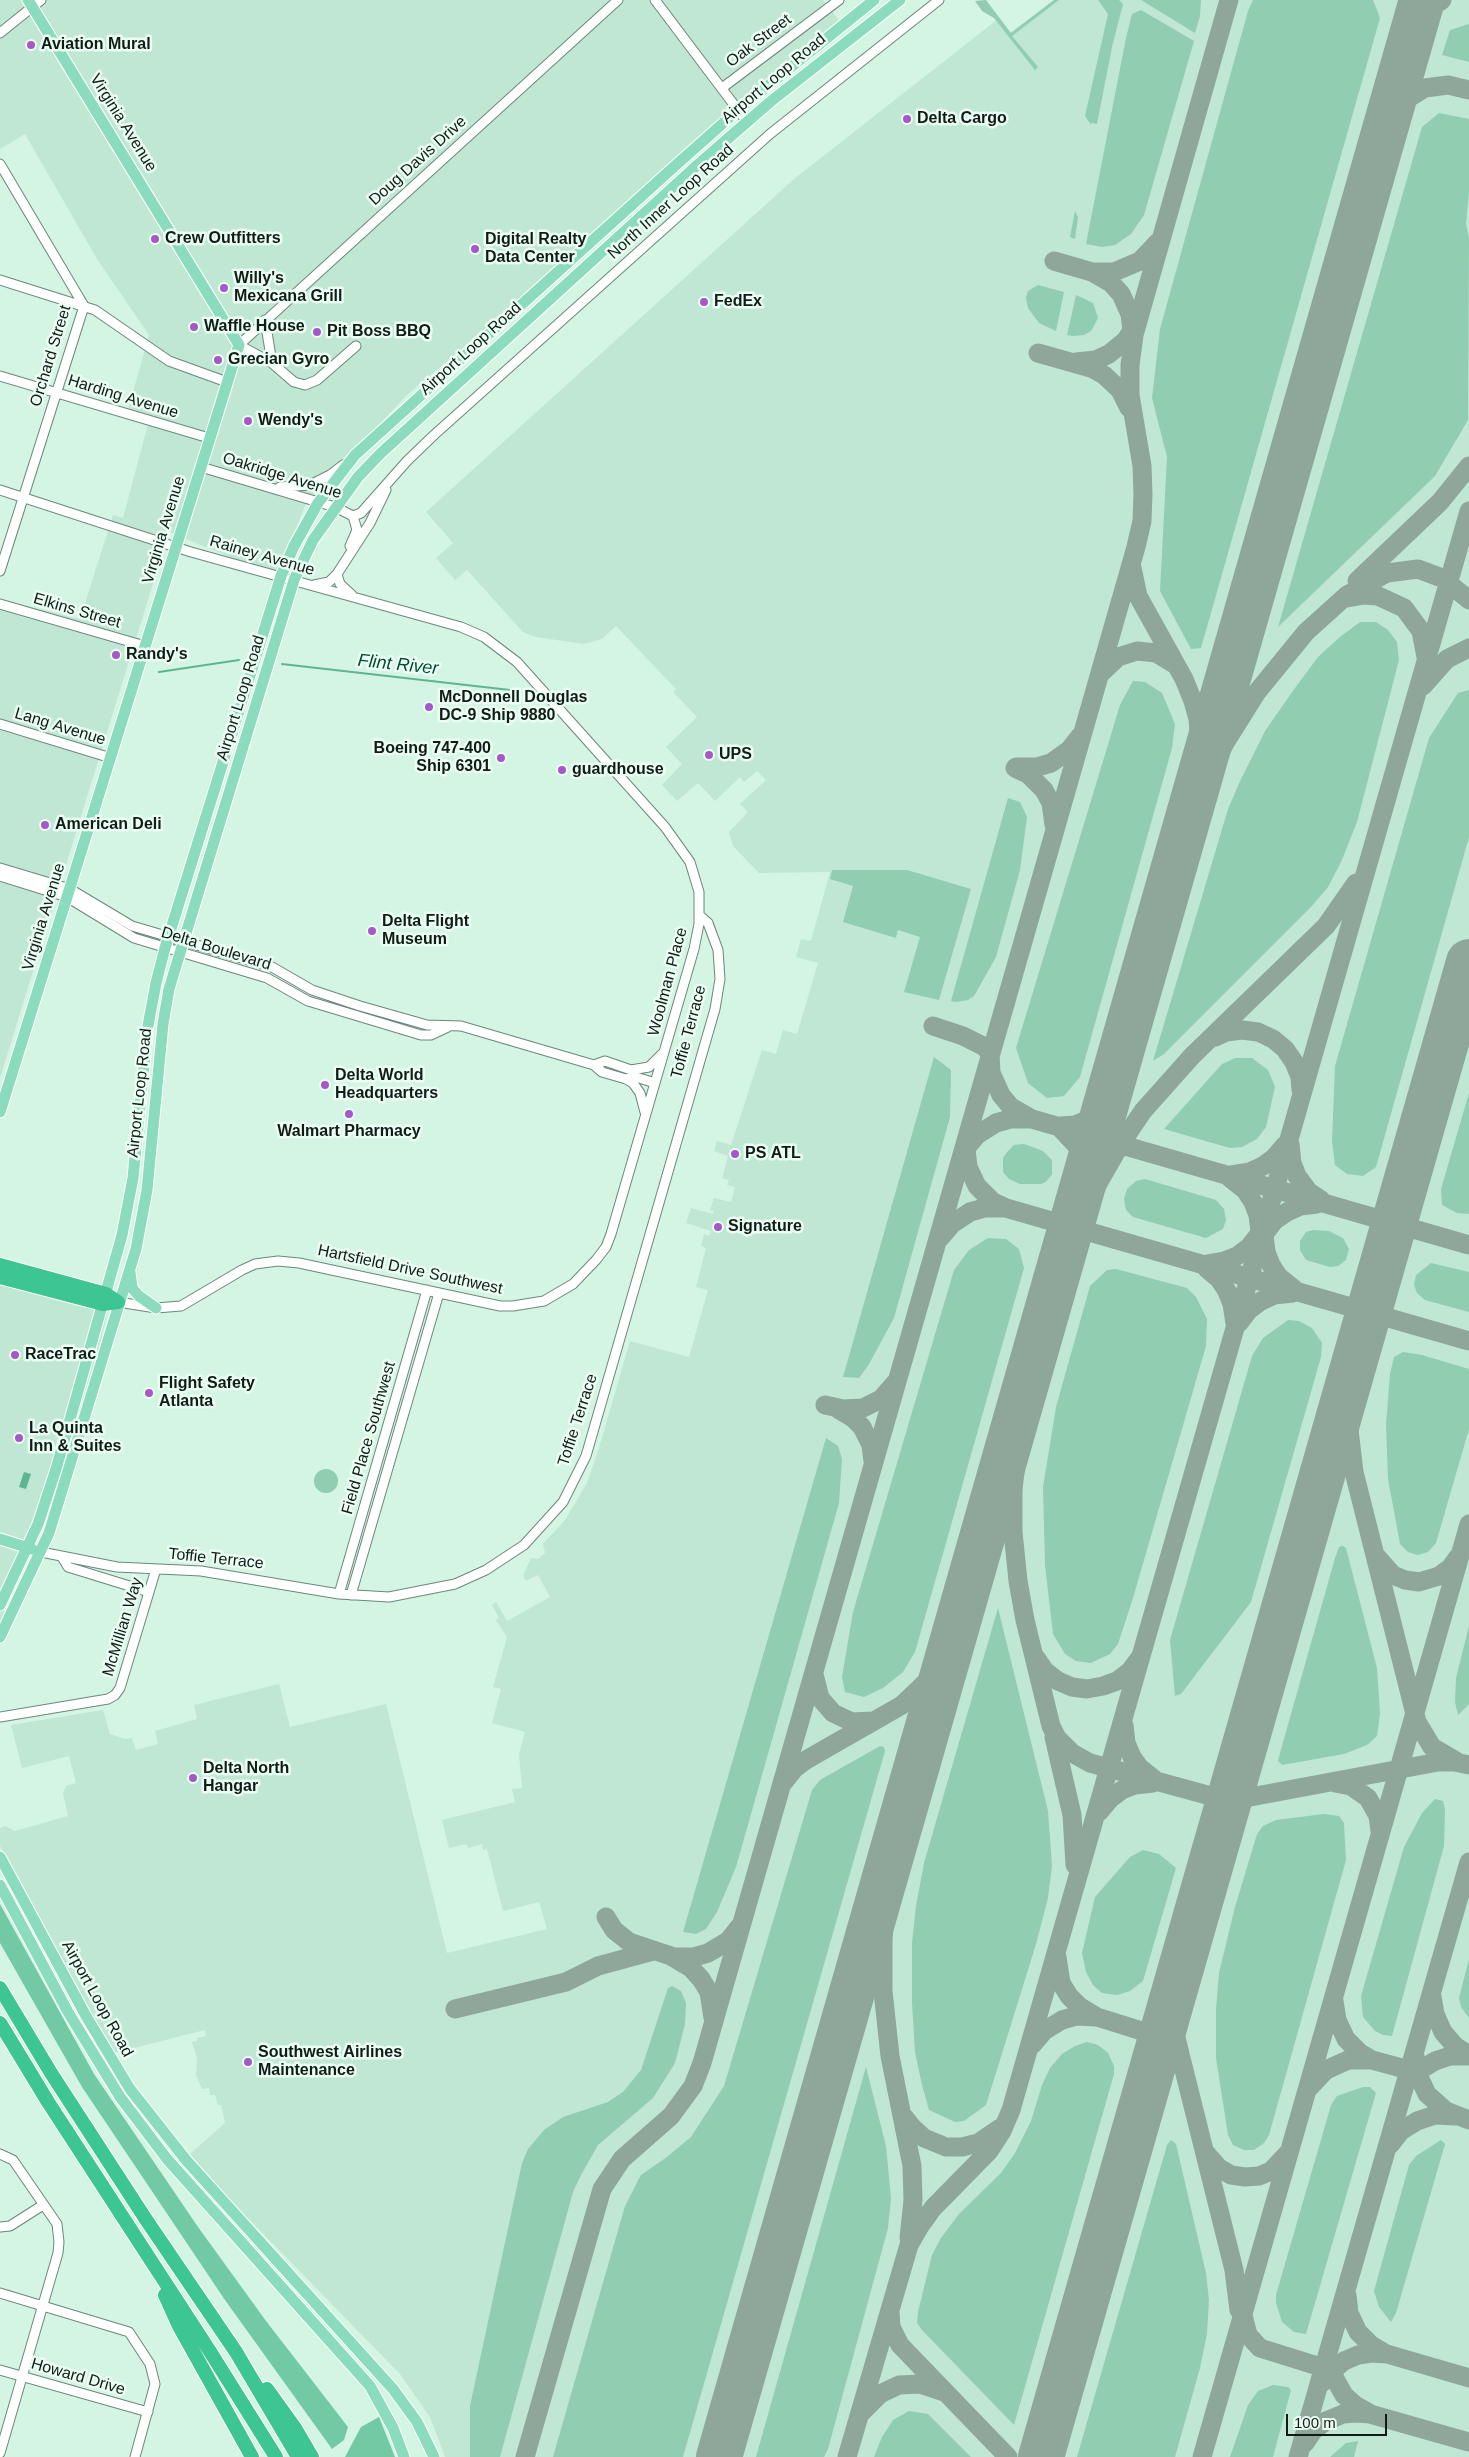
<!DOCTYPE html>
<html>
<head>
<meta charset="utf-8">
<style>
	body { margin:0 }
	#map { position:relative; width:1469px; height:2457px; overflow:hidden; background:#d4f4e4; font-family:Helvetica,sans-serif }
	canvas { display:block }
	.scale { position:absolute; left:1286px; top:2414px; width:101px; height:22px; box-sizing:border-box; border:2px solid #111c17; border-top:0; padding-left:6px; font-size:15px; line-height:18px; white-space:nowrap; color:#111c17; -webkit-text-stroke:4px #ebfef4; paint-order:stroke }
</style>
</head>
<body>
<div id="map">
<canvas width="1469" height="2457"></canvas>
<div class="scale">100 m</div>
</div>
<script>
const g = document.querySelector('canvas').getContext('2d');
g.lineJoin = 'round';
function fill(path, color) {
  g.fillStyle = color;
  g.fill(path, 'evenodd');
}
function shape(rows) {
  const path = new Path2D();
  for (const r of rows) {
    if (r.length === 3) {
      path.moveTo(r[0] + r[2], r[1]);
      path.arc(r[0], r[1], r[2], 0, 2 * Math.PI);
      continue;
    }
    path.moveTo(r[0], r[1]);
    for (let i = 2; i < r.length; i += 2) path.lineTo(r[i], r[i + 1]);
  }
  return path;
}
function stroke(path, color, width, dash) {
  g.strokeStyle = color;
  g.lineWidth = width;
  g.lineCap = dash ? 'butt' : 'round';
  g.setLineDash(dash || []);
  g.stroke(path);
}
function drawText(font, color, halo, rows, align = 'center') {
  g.font = font + ' Helvetica,sans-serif';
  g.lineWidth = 5;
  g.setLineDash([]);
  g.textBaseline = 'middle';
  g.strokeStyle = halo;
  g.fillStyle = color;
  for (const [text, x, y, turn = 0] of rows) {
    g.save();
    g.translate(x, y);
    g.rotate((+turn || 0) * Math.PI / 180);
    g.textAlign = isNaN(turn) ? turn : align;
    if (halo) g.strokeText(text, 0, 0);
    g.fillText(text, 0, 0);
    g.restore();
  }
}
fill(shape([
	[0,0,823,0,844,27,407,395,307,501,277,576,169,532,0,1078,0,599,80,619,113,515,123,518,148,424,126,417,149,335,97,259,25,134,0,149],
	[1054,0,1469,0,1469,2457,445,2457,430,2417,400,2374,237,2207,190,2154,225,2123,221,2105,218,2105,215,2095,210,2095,209,2088,202,2089,196,2075,197,2058,192,2042,197,2041,197,2038,206,2036,205,2030,114,2053,69,1975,0,1846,0,1828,5,1826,15,1831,68,1816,63,1793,66,1786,76,1783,69,1756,22,1768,11,1725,103,1710,110,1734,125,1739,132,1738,136,1750,158,1744,155,1731,197,1719,194,1705,279,1684,290,1727,386,1704,447,1953,547,1929,539,1902,503,1911,487,1849,483,1850,482,1844,468,1848,466,1844,449,1848,442,1820,515,1802,512,1789,522,1788,519,1754,525,1732,492,1723,501,1689,493,1687,507,1637,496,1620,499,1618,492,1605,496,1602,507,1621,550,1597,538,1575,526,1581,523,1576,531,1558,538,1559,545,1553,543,1544,565,1520,587,1483,599,1448,630,1341,689,1357,708,1290,696,1287,706,1248,701,1246,704,1234,709,1236,711,1231,686,1223,691,1208,713,1214,714,1211,710,1210,714,1198,731,1202,735,1187,727,1185,729,1180,722,1178,728,1156,714,1151,717,1141,731,1145,762,1050,776,1054,783,1030,797,1034,818,963,796,957,801,939,811,941,830,872,759,873,733,846,729,832,748,812,740,804,766,780,757,771,744,782,740,777,715,801,698,783,677,801,662,785,682,764,666,747,697,717,673,692,676,689,616,626,602,639,584,644,536,637,523,632,467,570,455,580,436,558,453,543,426,512,794,179,998,19,1010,33],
	[0,1270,111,1299,79,1428,8,1597,0,1625]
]), '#c0e7d4');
fill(shape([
	[986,0,1011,33,1054,0,1059,0,1012,36,1038,67,1035,70,994,18,982,11,975,1],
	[1098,0,1119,0,1123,4,1112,47,1097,124,1091,123,1091,125,1085,116,1108,14],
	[1141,0,1201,0,1200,16,1195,33],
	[1253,0,1373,0,1380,18,1201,648,1191,649,1160,591,1167,457,1152,398,1160,329,1248,11],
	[1141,10,1194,41,1144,215,1131,234,1115,245,1102,247,1086,244,1126,38,1132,14],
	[1469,24,1469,62,1442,55,1450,30],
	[1439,113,1469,119,1469,191,1466,224,1469,239,1468,420,1435,476,1278,627,1422,127],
	[1075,211,1078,217,1075,239,1070,237],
	[1038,285,1064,292,1056,331,1039,323,1028,308,1026,298,1028,291],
	[1076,295,1093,303,1098,318,1091,331,1084,335,1073,336,1067,335],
	[1360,622,1376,622,1388,630,1397,642,1399,660,1357,822,1341,862,1328,887,1311,907,1164,1054,1153,1061,1228,809,1241,779,1265,731,1295,688,1318,657,1340,637],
	[1133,681,1145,682,1162,693,1175,724,1172,748,1080,1077,1064,1096,1047,1098,1028,1083,1016,1048,1120,705],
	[1469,690,1469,837,1376,1167,1363,1176,1347,1174,1335,1165,1332,1141,1335,1066,1429,738,1458,693],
	[1008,798,1020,802,1027,817,1020,870,996,957,974,996,968,1000,955,1002,951,1001],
	[832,870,907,870,971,889,939,1000,904,992,920,937,898,930,896,938,843,922,853,886,830,879],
	[934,1057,951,1070,950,1117,894,1318,869,1364,859,1378,843,1377],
	[1235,1058,1252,1058,1268,1070,1275,1087,1266,1127,1257,1139,1242,1147,1230,1148,1164,1129,1222,1064],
	[1469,1093,1469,1214,1457,1213,1442,1205,1441,1189],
	[1024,1144,1043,1151,1052,1160,1052,1174,1046,1182,1041,1184,1020,1184,1009,1179,1003,1172,1003,1158,1007,1152,1014,1145],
	[1145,1179,1216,1200,1224,1209,1226,1220,1223,1229,1206,1238,1133,1217,1126,1210,1124,1199,1127,1189,1136,1181],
	[1313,1230,1329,1231,1343,1238,1349,1249,1346,1260,1338,1266,1330,1267,1306,1260,1300,1250,1300,1241,1306,1232],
	[988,1238,1006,1239,1019,1249,1024,1268,915,1652,903,1672,883,1688,864,1697,845,1692,842,1677,853,1612,954,1270,969,1250],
	[1431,1263,1469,1272,1469,1312,1425,1300,1417,1293,1414,1285,1416,1275],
	[1116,1269,1187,1288,1196,1297,1207,1319,1206,1346,1133,1598,1118,1644,1110,1654,1091,1663,1076,1661,1065,1654,1053,1634,1045,1565,1043,1487,1056,1407,1090,1286,1107,1270],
	[1288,1320,1299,1321,1312,1328,1322,1343,1321,1357,1251,1602,1181,1694,1175,1696,1170,1640,1252,1356,1263,1338],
	[1403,1352,1422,1355,1469,1369,1469,1429,1436,1543,1428,1552,1418,1555,1408,1552,1400,1544,1388,1479,1386,1425,1390,1374,1394,1357],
	[826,1438,838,1446,842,1459,839,1503,736,1867,717,1912,706,1929,696,1934,683,1932],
	[326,1481,12],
	[1343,1546,1346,1548,1377,1668,1380,1713,1377,1736,1367,1745,1344,1754,1282,1765,1278,1761,1280,1753,1335,1558,1339,1547],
	[998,1608,1048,1811,1052,1866,1048,1898,1036,1944,986,2105,964,2121,955,2122,929,2110,922,2085,915,2052,912,2003,912,1943,916,1906,924,1863],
	[1469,1626,1469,1704,1458,1715,1455,1702,1456,1678],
	[880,1746,884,1747,885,1751,683,2457,553,2457,625,2206,641,2175,667,2157,691,2137,724,2086,812,1790,820,1780],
	[1435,1799,1443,1801,1445,1810,1444,1846,1392,2036,1383,2035,1375,2031,1363,2017,1361,1996,1404,1847,1422,1813],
	[1324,1814,1339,1816,1344,1823,1346,1860,1269,2135,1264,2143,1254,2150,1244,2150,1233,2145,1228,2135,1216,2058,1216,2009,1219,1973,1235,1907,1257,1834,1263,1826,1276,1820],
	[1143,1850,1159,1854,1176,1868,1143,1981,1130,1991,1117,1995,1102,1993,1093,1985,1086,1972,1082,1953,1095,1897,1130,1857],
	[1469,1959,1469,2018,1461,2007,1459,1998],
	[672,1986,681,1991,686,2003,685,2024,675,2063,653,2098,598,2145,581,2175,573,2192,500,2457,470,2457,470,2406,522,2163,528,2149,544,2130,563,2117,608,2102,623,2092,641,2070,668,1988],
	[1087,2042,1098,2045,1108,2053,1114,2066,1114,2074,1014,2425,922,2330,917,2323,918,2312,932,2255,941,2238,959,2214,1001,2173,1015,2153,1031,2121,1042,2085,1050,2068,1062,2054,1075,2046],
	[866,2067,886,2146,891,2198,888,2228,828,2449,824,2457,756,2457],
	[1363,2087,1370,2087,1376,2093,1306,2334,1294,2332,1282,2322,1276,2303,1276,2295,1331,2105,1337,2096],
	[1171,2140,1176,2144,1206,2273,1209,2300,1207,2334,1200,2368,1175,2457,1077,2457,1167,2145],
	[1441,2140,1445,2144,1396,2313,1391,2322,1379,2307,1374,2291,1409,2165,1416,2156],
	[1273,2385,1288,2387,1291,2390,1273,2457,1230,2457,1248,2405,1258,2391],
	[909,2411,928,2414,971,2457,874,2457,882,2437,893,2420],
	[1358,2441,1354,2457,1330,2457,1346,2443]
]), '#90cdb1');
fill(shape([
	[0,1904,94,2074,198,2227,266,2321,348,2427,344,2440,332,2449,225,2300,82,2087,0,1943],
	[379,2417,395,2457,345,2457,361,2427]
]), '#71caa4');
fill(shape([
	[24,1472,31,1474,26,1489,19,1487]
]), '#5eb691');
stroke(shape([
	[282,664,510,690],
	[159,672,239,660]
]), '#5eb691', 2);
stroke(shape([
	[1411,0,1415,16,1414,29],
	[1414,29,1427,10,1442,0],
	[1387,124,1399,104,1425,88,1448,85,1469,90],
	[1054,261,1092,272,1114,272,1140,261,1158,242],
	[1092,272,1111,283,1121,294,1130,314,1132,331],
	[1038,353,1091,368,1104,375,1120,390,1129,408],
	[1076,362,1096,360,1109,354,1126,340,1134,327],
	[1132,568,1138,596,1184,679,1193,701,1198,719,1202,770],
	[1357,581,1440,502,1469,466],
	[1347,598,1364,595,1378,596,1404,608,1421,631,1426,657],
	[1100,674,1118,657,1137,651,1156,653,1174,664],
	[1423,686,1447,659,1469,648],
	[1016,767,1037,767,1051,763,1069,750,1080,736],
	[1015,768,1028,774,1044,790,1051,803,1054,825],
	[1190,812,1225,743,1257,692,1306,632,1347,595,1387,573,1418,569,1442,578,1469,600],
	[933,1026,963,1036,985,1047,990,1054,991,1073,1001,1095,1011,1107,1032,1119,1469,1245],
	[1215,1037,1226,1032,1242,1030,1258,1032,1273,1039,1285,1049,1294,1062,1300,1077,1301,1090],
	[1060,1126,1075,1125,1087,1120,1097,1113,1108,1098],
	[1060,1128,1078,1147,1083,1159,1085,1177],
	[1290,1144,1292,1163,1297,1176,1309,1192,1321,1200],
	[966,1148,977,1135,996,1123,1010,1119,1030,1119],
	[966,1149,968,1167,977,1186,993,1202,1006,1208,1469,1341],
	[1231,1175,1250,1172,1263,1166,1274,1158,1285,1145],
	[1230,1178,1245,1190,1253,1202,1258,1215,1260,1232],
	[1265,1233,1275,1220,1287,1212,1300,1206,1317,1204],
	[1264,1235,1266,1252,1271,1265,1279,1277,1294,1289],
	[940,1238,952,1224,970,1212,984,1208,1006,1208],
	[1207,1264,1224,1261,1237,1256,1249,1247,1260,1233],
	[1060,1265,1096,1187,1120,1145,1143,1111,1192,1056,1326,926,1356,883],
	[1206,1268,1219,1279,1227,1291,1232,1304,1235,1323],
	[1239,1323,1249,1310,1261,1301,1274,1295,1293,1293],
	[1357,1355,1350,1391,1348,1421,1354,1472,1417,1722,1432,1747,1456,1761],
	[1024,1391,1013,1490,1013,1532,1018,1581,1025,1620,1051,1726,1057,1738,1072,1753,1090,1763,1229,1801,1438,1762,1455,1762,1469,1765],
	[825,1405,843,1409,863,1408,881,1399,895,1383],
	[838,1409,853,1418,862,1427,871,1445,873,1461],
	[1377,1557,1393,1575,1405,1580,1419,1582,1439,1576,1450,1568,1458,1557],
	[1036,1658,1045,1671,1058,1681,1072,1687,1087,1689,1103,1686,1117,1681,1130,1671,1139,1659],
	[814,1674,820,1698,833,1713,852,1722,873,1721],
	[1124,1725,1126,1743,1132,1757,1140,1768,1154,1779],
	[1054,1737,1072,1815,1075,1865],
	[784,1782,795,1768,806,1760,902,1705,927,1681,951,1645],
	[1335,1783,1351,1786,1368,1798,1378,1816,1380,1831],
	[1099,1812,1110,1799,1122,1790,1135,1785,1153,1783],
	[889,1863,883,1940,883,1991,890,2056,912,2166,913,2200,909,2238],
	[606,1917,614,1930,629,1942,671,1956,691,1968,701,1979,709,1992,713,2018],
	[672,1957,694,1957,708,1953,728,1941,739,1927],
	[1057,1957,1061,1983,1069,1996,1079,2006,1097,2017,1161,2037,1172,2045,1181,2058,1234,2270,1239,2310],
	[1174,1992,1171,2017,1180,2054],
	[1432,1997,1435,2014,1443,2032,1455,2046,1469,2055],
	[1334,2001,1337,2020,1346,2039,1360,2053,1372,2060],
	[455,2009,566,1982,598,1966,653,1951],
	[1032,2045,1044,2031,1062,2020,1076,2016,1096,2017],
	[1415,2056,1419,2077,1427,2094,1446,2111,1469,2120],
	[1411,2080,1422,2069,1435,2061,1450,2056,1469,2056],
	[1309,2088,1326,2070,1348,2060,1372,2060,1409,2070],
	[904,2117,912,2127,924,2138,946,2147,962,2147,978,2143,1000,2128],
	[1390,2145,1401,2131,1417,2121,1435,2115,1456,2116],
	[1205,2152,1219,2168,1231,2175,1245,2177,1259,2176,1271,2171,1287,2154],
	[1347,2295,1349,2313,1358,2332,1371,2345,1386,2354],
	[890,2313,891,2327,900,2345,1008,2457],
	[1243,2315,1248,2335,1260,2348,1324,2368],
	[1330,2360,1335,2379,1344,2395,1355,2405,1369,2413],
	[1322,2383,1332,2371,1344,2361,1358,2355,1372,2353,1387,2354,1469,2378],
	[861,2413,880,2394,899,2385,920,2384,944,2392],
	[1305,2443,1313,2431,1326,2421,1343,2414,1357,2413,1370,2414,1469,2442],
	[525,2457,602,2189,622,2159,671,2116,693,2086,702,2063,744,1916,1136,547,1142,521,1143,494,1142,466,1130,395,1130,365,1134,335,1229,0],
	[721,2457,723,2443],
	[847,2457,909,2245,920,2226,933,2208,989,2151,1002,2131,1011,2110,1469,511],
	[1202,2457,1469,1524],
	[1298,2457,1469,1862]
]), '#8ea79a', 19);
stroke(shape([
	[719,2457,1422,0],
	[1041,2457,1469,962]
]), '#8ea79a', 46);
const minor = shape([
	[655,0,747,122],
	[0,33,41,0],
	[722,88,839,0],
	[0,164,84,306,0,571],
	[0,280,95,310,169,361,227,382],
	[265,320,272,363],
	[356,346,317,380,305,385,294,382,272,363,239,345,618,0],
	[0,376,209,438],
	[201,467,335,507,353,516],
	[280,487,310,485,330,475,343,465],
	[0,490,191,552,461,627,484,637,517,662,665,827,690,862,699,892,699,924,694,949,611,1234,606,1247,596,1260,573,1284,544,1301,513,1306,500,1306,299,1263,278,1261,255,1264,242,1270,181,1306,156,1308,118,1302],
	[353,516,361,513,407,461,434,435,770,134,939,0],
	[350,546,357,530,353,516],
	[337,574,340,584,352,595],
	[314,585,329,582,337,574,370,523,386,490],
	[0,604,145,646],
	[0,724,111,758],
	[0,868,70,889,132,926,272,967,312,990,360,1006,427,1025,461,1026,594,1065,602,1072,626,1079,636,1077,655,1083],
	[0,876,67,897,134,938,267,978,308,1001,421,1035,431,1035,448,1027],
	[594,1065,605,1061,631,1070,636,1077],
	[631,1070,649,1067,662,1054],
	[626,1079,633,1083,640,1093,645,1112],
	[41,1552,117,1567,201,1571,339,1594,389,1597,455,1584,486,1570,524,1545,563,1502,586,1456,715,1009,720,979,718,950,708,923,700,916],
	[62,1557,68,1567,149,1592],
	[339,1594,427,1290],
	[351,1595,439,1293],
	[0,1717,108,1699,115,1695,120,1688,156,1569],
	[0,2154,13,2160,57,2224,59,2242,58,2253,0,2453],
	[0,2227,10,2226,43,2205],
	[0,2293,129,2332,150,2364,155,2384,135,2457],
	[0,2370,148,2412]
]);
const major = shape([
	[147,1031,156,983,165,948,281,576,294,546,318,503,355,455,676,165,738,110,874,0],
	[0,1112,239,345,28,0],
	[130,1272,132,1288,139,1296,156,1308],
	[0,1539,32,1549],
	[0,1605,38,1524,56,1469,122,1235,133,1178,147,1035],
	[0,1637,49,1533,136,1249,147,1190,163,1024,169,989,294,580,313,540,358,477,380,454,693,169,770,102,900,0],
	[0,1857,86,2016,130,2089,186,2160,393,2389,417,2422,434,2457],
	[0,1885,68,2012,120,2097,167,2159,370,2386,393,2428,404,2457]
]);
const highway = shape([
	[0,1265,106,1294,118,1302],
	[0,1277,103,1304,118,1302],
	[0,1988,51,2073,145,2218,236,2352,298,2457],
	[0,2023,48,2102,211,2353,276,2457],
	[165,2295,179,2326,252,2457],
	[267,2389,295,2428,312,2457]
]);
stroke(minor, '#6b887a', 11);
stroke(major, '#fff', 13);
stroke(highway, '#fff', 16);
stroke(minor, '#fff', 9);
stroke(major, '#8bdcbe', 11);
stroke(highway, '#3dc593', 14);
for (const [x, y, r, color] of [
	[31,45,5,"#a658c9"],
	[907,119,5,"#a658c9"],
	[155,239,5,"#a658c9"],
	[475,249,5,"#a658c9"],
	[224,288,5,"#a658c9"],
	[704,302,5,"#a658c9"],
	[194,327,5,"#a658c9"],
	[317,332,5,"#a658c9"],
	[218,360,5,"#a658c9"],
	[248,421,5,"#a658c9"],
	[116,655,5,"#a658c9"],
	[429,707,5,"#a658c9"],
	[709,755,5,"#a658c9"],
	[501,758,5,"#a658c9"],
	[562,770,5,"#a658c9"],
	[45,825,5,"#a658c9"],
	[372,931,5,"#a658c9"],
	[325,1085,5,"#a658c9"],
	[349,1114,5,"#a658c9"],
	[735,1154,5,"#a658c9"],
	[718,1227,5,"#a658c9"],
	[15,1355,5,"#a658c9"],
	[149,1393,5,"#a658c9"],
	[19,1438,5,"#a658c9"],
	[193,1778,5,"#a658c9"],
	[248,2062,5,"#a658c9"]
]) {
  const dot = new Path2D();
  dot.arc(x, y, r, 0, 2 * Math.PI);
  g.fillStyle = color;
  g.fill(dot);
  stroke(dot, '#ebfef4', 2);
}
drawText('16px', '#111c17', '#ebfef4', [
	["Oak Street",759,41,-37],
	["Airport Loop Road",774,79,-40],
	["Virginia Avenue",123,123,58],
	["Doug Davis Drive",418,161,-42],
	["North Inner Loop Road",671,202,-42],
	["Airport Loop Road",471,349,-42],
	["Orchard Street",51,356,-73],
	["Harding Avenue",123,397,17],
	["Oakridge Avenue",282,476,17],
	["Virginia Avenue",164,530,-73],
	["Rainey Avenue",262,556,16],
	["Elkins Street",77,611,16],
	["Airport Loop Road",241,698,-73],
	["Lang Avenue",60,727,17],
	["Virginia Avenue",44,917,-73],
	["Delta Boulevard",216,949,17],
	["Woolman Place",668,982,-75],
	["Toffie Terrace",689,1032,-75],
	["Airport Loop Road",140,1093,-84],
	["Hartsfield Drive Southwest",410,1270,12],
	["Toffie Terrace",578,1420,-72],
	["Field Place Southwest",369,1438,-74],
	["Toffie Terrace",216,1559,6],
	["McMillian Way",123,1627,-73],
	["Airport Loop Road",97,1999,61],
	["Howard Drive",78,2377,16]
]);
drawText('bold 16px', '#111c17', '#ebfef4', [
	["Aviation Mural",41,45],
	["Delta Cargo",917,119],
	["Crew Outfitters",165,239],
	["Digital Realty",485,240],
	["Data Center",485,258],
	["Willy's",234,279],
	["Mexicana Grill",234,297],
	["FedEx",714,302],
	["Waffle House",204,327],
	["Pit Boss BBQ",327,332],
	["Grecian Gyro",228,360],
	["Wendy's",258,421],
	["Randy's",126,655],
	["McDonnell Douglas",439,698],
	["DC-9 Ship 9880",439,716],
	["Boeing 747-400",491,749,"right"],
	["Ship 6301",491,767,"right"],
	["UPS",719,755],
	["guardhouse",572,770],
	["American Deli",55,825],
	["Delta Flight",382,922],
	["Museum",382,940],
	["Delta World",335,1076],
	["Headquarters",335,1094],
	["Walmart Pharmacy",349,1132,"center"],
	["PS ATL",745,1154],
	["Signature",728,1227],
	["RaceTrac",25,1355],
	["Flight Safety",159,1384],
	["Atlanta",159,1402],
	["La Quinta",29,1429],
	["Inn & Suites",29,1447],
	["Delta North",203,1769],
	["Hangar",203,1787],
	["Southwest Airlines",258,2053],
	["Maintenance",258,2071]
], 'left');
drawText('italic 18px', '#004d35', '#ebfef4', [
	["Flint River",398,665,6]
]);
</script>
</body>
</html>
